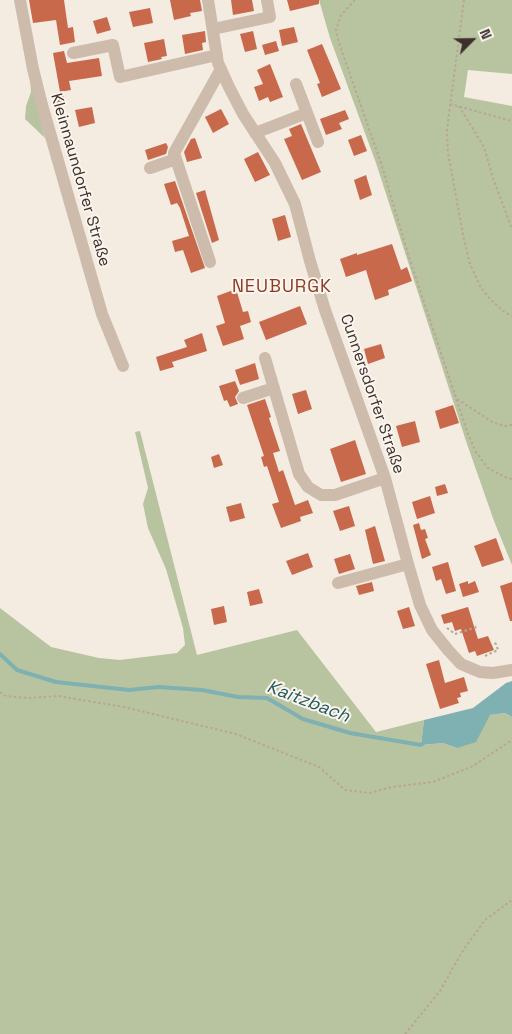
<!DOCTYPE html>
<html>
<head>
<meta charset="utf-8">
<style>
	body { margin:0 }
	#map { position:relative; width:512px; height:1034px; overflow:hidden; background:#f4ebe1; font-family:"Space Grotesk",sans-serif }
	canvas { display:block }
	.north { position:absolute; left:447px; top:15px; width:50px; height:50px; -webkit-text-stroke:4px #fbf5ee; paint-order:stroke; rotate:67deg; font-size:14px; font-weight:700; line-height:20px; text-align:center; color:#3b302b }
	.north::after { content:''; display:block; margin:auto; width:18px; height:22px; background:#3b302b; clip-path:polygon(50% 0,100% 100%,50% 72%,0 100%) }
</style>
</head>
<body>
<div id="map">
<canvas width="512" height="1034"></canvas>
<div class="north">N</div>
</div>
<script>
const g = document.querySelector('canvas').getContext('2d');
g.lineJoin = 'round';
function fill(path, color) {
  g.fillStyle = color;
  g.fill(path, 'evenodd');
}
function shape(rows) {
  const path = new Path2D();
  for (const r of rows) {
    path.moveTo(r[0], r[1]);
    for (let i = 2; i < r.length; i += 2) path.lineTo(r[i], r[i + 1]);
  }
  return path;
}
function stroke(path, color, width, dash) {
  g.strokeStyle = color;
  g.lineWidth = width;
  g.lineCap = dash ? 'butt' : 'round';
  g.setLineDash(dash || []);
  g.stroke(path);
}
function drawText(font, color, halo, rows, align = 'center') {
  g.font = font + ' "Space Grotesk",sans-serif';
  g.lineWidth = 4;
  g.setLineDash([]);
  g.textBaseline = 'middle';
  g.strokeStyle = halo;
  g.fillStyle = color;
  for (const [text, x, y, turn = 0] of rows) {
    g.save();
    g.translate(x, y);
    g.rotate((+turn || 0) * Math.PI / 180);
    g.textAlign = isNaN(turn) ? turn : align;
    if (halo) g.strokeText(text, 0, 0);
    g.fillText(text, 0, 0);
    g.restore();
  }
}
fill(shape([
	[319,0,512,0,512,74,468,70,464,97,512,106,512,565,494,521,466,441,376,163,330,38],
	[30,76,45,138,25,119,26,106,31,92],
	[140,431,197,655,297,630,376,732,424,720,421,745,443,743,457,748,490,715,505,713,512,717,512,1034,0,1034,0,608,51,647,99,658,120,660,177,653,185,645,183,628,166,569,148,528,143,504,148,488,135,432]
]), '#b8c4a0');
fill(shape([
	[512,681,512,717,505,713,490,715,476,742,457,748,443,743,421,745,424,720,473,708,506,683]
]), '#7fb0b2');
stroke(shape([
	[0,654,17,670,56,682,129,690,159,687,202,690,238,697,267,698,303,719,350,733,421,745,425,742]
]), '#7fb0b2', 4);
fill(shape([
	[29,0,64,0,68,28,73,27,75,42,60,45,56,20,33,23],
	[170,0,200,0,202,11,190,13,191,16,174,20],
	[231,0,252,0,254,11,233,15],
	[287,0,319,0,319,4,290,11],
	[150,8,153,23,133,27,129,12],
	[107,17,111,30,97,34,93,21],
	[294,27,298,42,282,46,279,30],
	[205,31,206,42,202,43,203,50,185,54,182,35],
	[253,31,257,49,245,52,240,34],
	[164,39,167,56,161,57,162,59,148,62,144,43],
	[276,41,279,51,265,55,262,45],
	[322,44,341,89,322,97,317,84,320,83,307,50],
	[64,51,67,63,99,58,102,76,69,81,71,90,60,92,53,53],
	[270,64,283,97,270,102,268,97,259,101,254,87,263,84,257,70],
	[63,93,65,105,54,107,52,95],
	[92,107,95,123,79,127,75,110],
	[221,109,229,124,213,133,205,117],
	[345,110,349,119,339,123,342,129,326,135,320,119],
	[301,124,321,172,302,180,284,139,292,136,289,129],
	[361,135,367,151,354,156,348,140],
	[195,138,202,158,187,162,184,152,191,139],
	[166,143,168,147,166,154,148,160,145,150],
	[258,152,270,175,255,182,244,159],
	[366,175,372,195,360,200,354,180],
	[175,181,205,268,191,273,183,250,175,252,172,241,189,236,180,208,177,203,171,205,164,184],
	[205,190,219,240,212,243,196,193],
	[285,215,291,237,278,241,272,219],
	[392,244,401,270,407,267,412,281,388,290,389,295,375,300,366,270,346,277,340,259,357,253,357,255],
	[236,289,243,312,248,311,251,322,240,326,244,339,223,346,216,326,225,323,217,296],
	[300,306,307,324,266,340,259,322],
	[202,333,207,351,172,362,174,367,160,371,156,357,187,347,184,340],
	[381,344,385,358,368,364,364,349],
	[255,363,259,379,240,385,235,370],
	[235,381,239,391,235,397,238,404,230,407,227,400,224,401,219,386],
	[306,390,312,409,298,414,292,394],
	[265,399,271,417,269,418,280,451,273,453,279,472,283,470,295,505,308,500,313,513,300,517,301,521,281,528,272,504,279,502,267,466,264,467,261,457,264,456,247,405],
	[453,405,459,423,440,429,435,411],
	[415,421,420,442,402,447,396,426],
	[355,440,366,474,341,482,330,449],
	[219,454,223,465,214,468,211,457],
	[445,484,448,493,437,496,435,487],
	[430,496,435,513,417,519,412,502],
	[241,503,245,518,230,522,226,507],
	[349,506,355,526,340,531,333,511],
	[419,523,421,530,425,529,428,538,425,539,431,555,422,559,413,525],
	[375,526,385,561,373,564,365,530],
	[496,538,504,560,482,567,474,546],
	[308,553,313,567,292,575,286,561],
	[350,554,355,569,339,574,334,559],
	[448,562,456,591,446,594,441,579,436,581,432,567],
	[468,581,468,584,475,581,479,592,463,597,459,584],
	[372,582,374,591,359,595,356,586],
	[512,582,512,621,510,621,500,586],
	[259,589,263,603,250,606,247,592],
	[224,606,227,622,214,625,211,609],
	[409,607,415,626,403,629,397,611],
	[468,607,478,639,488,636,494,650,477,656,475,651,469,653,461,629,455,631,452,622,444,624,441,615],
	[439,660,445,683,464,677,468,691,460,693,461,697,457,698,459,703,440,709,426,664]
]), '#c8694b');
stroke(shape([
	[355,0,341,15,336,30,339,43,381,163,408,254,468,434,476,452,488,468,505,477,512,479],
	[464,0,447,129,448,153,464,240,470,264,480,286,490,299,503,311,512,316],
	[450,104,512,121],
	[459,106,484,147,493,178,512,229],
	[457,399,494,423,505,426,512,425],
	[447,628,455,634,477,627,476,625],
	[485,656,498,650,496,644,494,643],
	[0,692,6,696,28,698,58,696,124,707,236,734,319,767,345,790,370,793,392,787,433,782,473,766,509,742,512,742],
	[405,1034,440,991,462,952,485,920,512,900]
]), '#b9a596', 2, [2.5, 2.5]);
stroke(shape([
	[20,0,33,69,42,105,102,314,123,366],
	[208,0,218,63,229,87,243,114,275,163,295,204,310,261,325,310,385,478,408,564,420,605,432,630,448,650,461,664,480,672,493,673,512,670],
	[213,29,270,17,267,0],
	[73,53,113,45,120,77,217,55],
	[296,84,318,142],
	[255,133,307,113],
	[150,168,176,159],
	[210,262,174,153,221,69],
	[265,358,299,474,308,487,321,495,335,495,385,478],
	[243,398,274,388],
	[338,583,408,564]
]), '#cdbbac', 12);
drawText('16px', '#3b302b', '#fbf5ee', [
	["Kleinnaundorfer Straße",80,180,74],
	["Cunnersdorfer Straße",372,394,71]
]);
g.letterSpacing = '1px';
drawText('18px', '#8c3b22', '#fbf5ee', [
	["NEUBURGK",282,287]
]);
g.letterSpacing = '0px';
drawText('italic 18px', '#1f5a5e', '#fbf5ee', [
	["Kaitzbach",308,702,21]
]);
</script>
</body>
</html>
